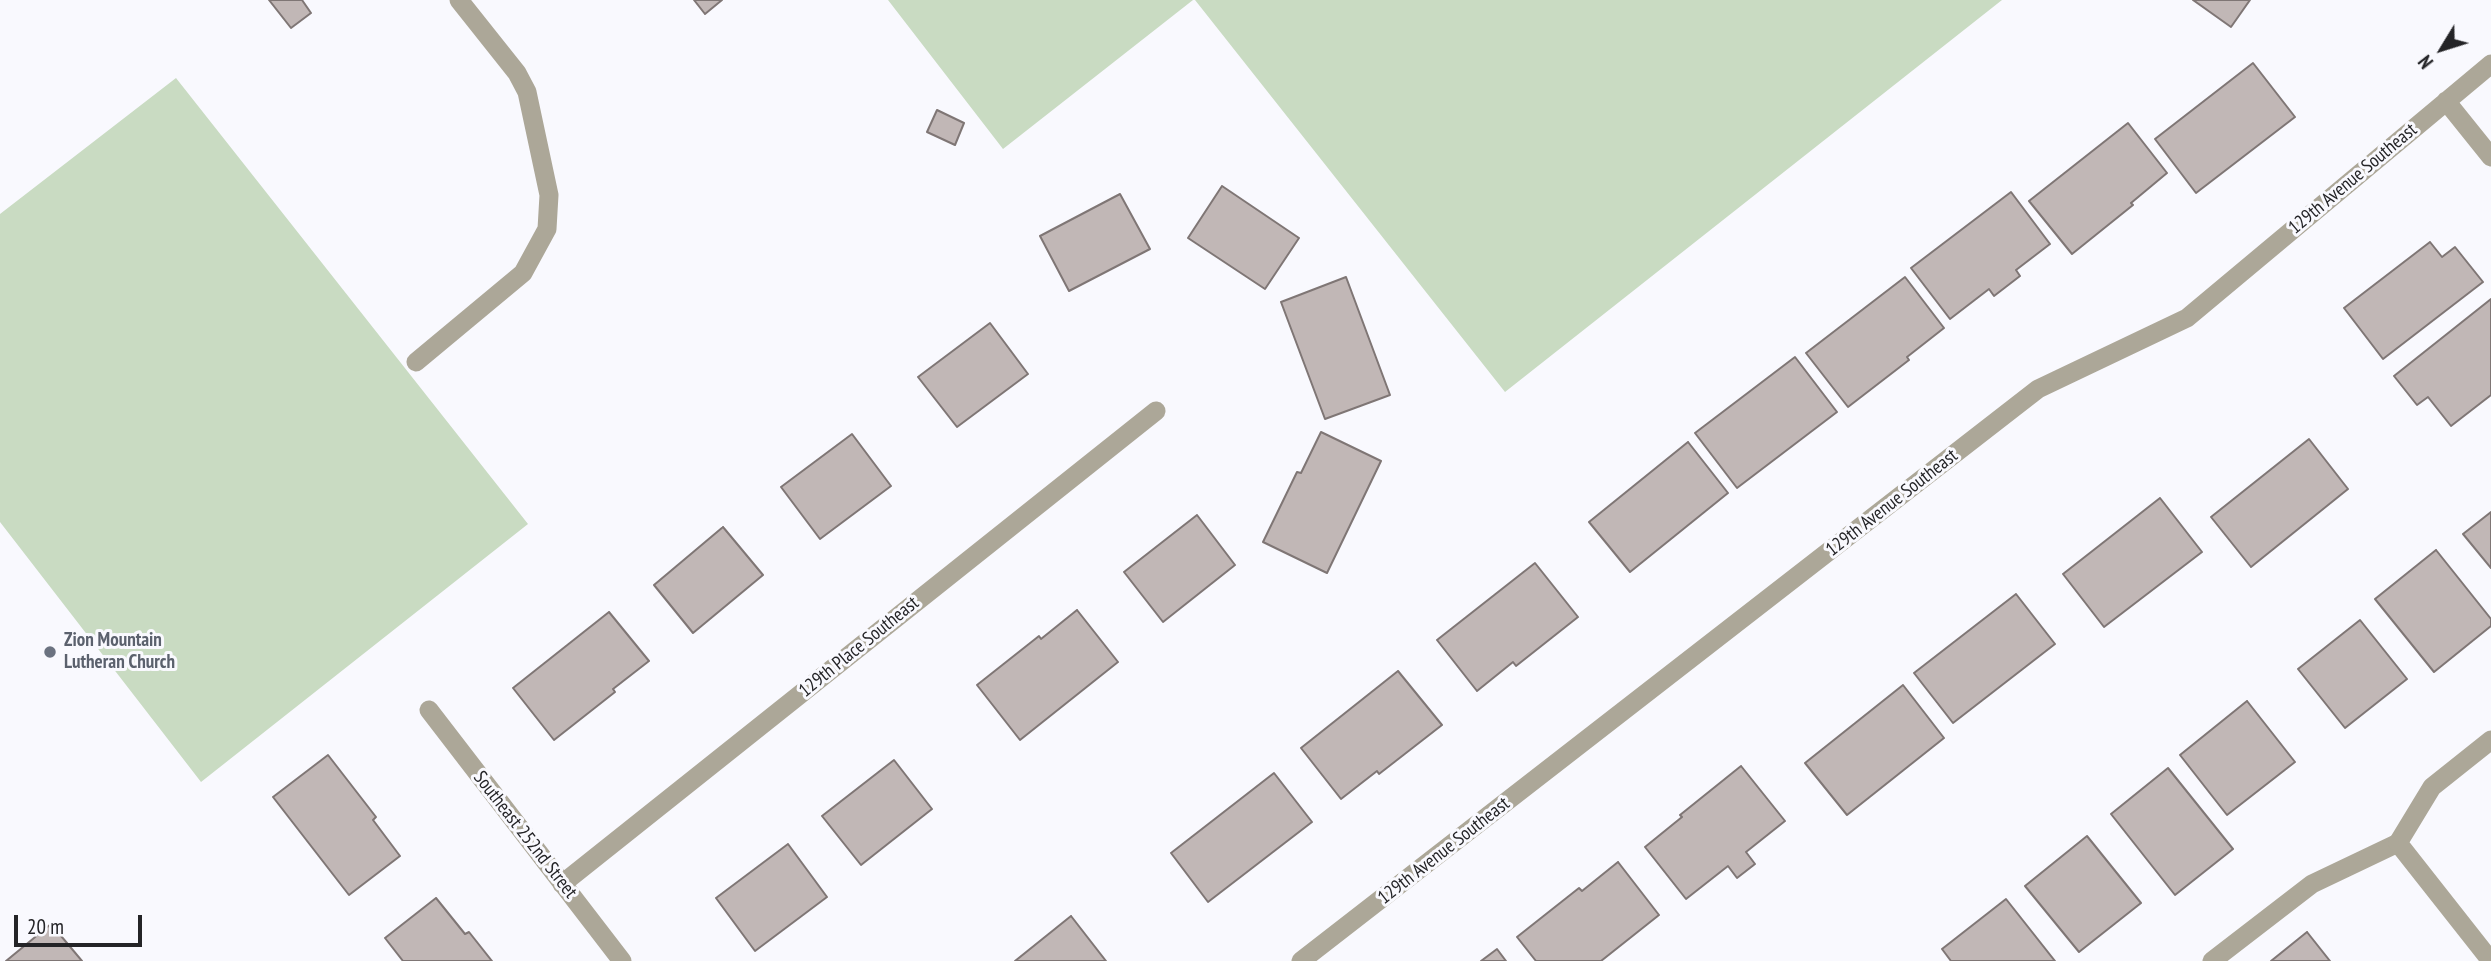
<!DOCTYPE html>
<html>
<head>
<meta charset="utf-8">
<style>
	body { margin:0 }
	#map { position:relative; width:2491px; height:961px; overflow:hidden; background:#f9f9fe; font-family:"PT Sans Narrow",sans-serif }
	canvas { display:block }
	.north { position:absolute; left:2407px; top:14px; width:70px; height:70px; -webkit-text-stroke:5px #f9f9fe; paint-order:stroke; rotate:232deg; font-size:19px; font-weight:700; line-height:28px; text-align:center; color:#242427 }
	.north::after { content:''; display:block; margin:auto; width:24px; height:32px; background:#242427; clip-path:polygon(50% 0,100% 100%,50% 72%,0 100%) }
	.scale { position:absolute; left:14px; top:915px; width:128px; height:32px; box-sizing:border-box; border:4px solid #242427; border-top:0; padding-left:9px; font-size:21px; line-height:24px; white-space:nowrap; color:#242427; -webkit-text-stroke:5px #f9f9fe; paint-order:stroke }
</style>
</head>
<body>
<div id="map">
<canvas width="2491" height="961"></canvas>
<div class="north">N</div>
<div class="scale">20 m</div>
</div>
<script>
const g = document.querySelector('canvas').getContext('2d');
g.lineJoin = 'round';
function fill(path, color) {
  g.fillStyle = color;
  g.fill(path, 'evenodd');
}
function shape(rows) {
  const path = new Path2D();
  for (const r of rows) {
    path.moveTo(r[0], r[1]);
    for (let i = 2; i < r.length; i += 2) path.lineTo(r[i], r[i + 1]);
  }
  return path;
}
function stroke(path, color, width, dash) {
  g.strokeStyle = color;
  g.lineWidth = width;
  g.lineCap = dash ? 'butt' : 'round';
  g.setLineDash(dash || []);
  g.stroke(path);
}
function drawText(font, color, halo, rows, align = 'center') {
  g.font = font + ' "PT Sans Narrow",sans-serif';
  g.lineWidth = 6;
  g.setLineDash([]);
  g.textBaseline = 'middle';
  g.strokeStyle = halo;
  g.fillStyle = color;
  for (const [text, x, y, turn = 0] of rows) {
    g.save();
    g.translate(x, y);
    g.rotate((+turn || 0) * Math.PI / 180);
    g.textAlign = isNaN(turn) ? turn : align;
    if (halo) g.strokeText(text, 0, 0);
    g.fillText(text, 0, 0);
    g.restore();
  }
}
fill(shape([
	[888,0,1193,0,1003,149],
	[1195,0,2002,0,1505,392],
	[176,78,528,524,201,782,0,522,0,214]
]), '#c9dbc2');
const building = shape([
	[269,0,302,0,311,13,291,28,269,0],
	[694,0,722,0,705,14,694,0],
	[2193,0,2250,0,2231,27,2193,0],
	[2253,63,2295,117,2196,193,2155,139,2253,63],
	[937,110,964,123,955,145,927,132,937,110],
	[2128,123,2167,173,2131,203,2133,205,2072,254,2029,201,2128,123],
	[1222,186,1299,238,1265,289,1188,238,1222,186],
	[2011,192,2050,244,2016,270,2020,276,1994,296,1989,289,1950,319,1911,268,2011,192],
	[1120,194,1150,249,1069,291,1040,236,1120,194],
	[2430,242,2442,257,2455,247,2483,282,2383,359,2344,308,2430,242],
	[1346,277,1390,395,1325,419,1281,302,1346,277],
	[1905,277,1944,328,1907,357,1909,360,1848,407,1806,353,1905,277],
	[2491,299,2491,395,2451,426,2428,397,2417,405,2394,376,2491,299],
	[990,323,1028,374,957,427,918,377,990,323],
	[1795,357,1837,412,1737,488,1695,433,1795,357],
	[1321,432,1381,461,1327,573,1263,542,1297,472,1301,473,1321,432],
	[852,434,891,486,820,539,781,487,852,434],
	[2309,439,2348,489,2251,567,2211,517,2309,439],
	[1688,442,1728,493,1630,572,1589,522,1688,442],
	[2160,498,2202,552,2104,627,2063,574,2160,498],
	[2491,512,2491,568,2463,534,2491,512],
	[1197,515,1235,565,1163,622,1124,572,1197,515],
	[723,527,763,575,693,633,654,585,723,527],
	[2436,550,2491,619,2491,626,2434,672,2375,599,2436,550],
	[1535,563,1578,617,1516,666,1513,662,1477,691,1437,640,1535,563],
	[2016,594,2055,644,1953,723,1914,673,2016,594],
	[1077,610,1118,662,1020,740,977,685,1039,636,1041,639,1077,610],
	[609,612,649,661,613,689,615,692,554,740,513,688,609,612],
	[2360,620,2407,679,2345,728,2298,669,2360,620],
	[1398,671,1442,725,1379,774,1377,771,1341,799,1301,748,1398,671],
	[1903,685,1944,738,1847,815,1805,763,1903,685],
	[2247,701,2295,762,2227,815,2180,755,2247,701],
	[328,755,376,817,373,820,400,856,349,895,273,797,328,755],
	[894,760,932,809,861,865,822,816,894,760],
	[1741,766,1785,821,1746,852,1755,864,1737,878,1728,866,1686,899,1645,847,1682,817,1680,815,1741,766],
	[2168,768,2233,849,2175,895,2111,814,2168,768],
	[1274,773,1312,822,1208,902,1171,853,1274,773],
	[2087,836,2141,903,2079,952,2025,886,2087,836],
	[788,844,827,897,755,951,716,898,788,844],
	[1618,862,1659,915,1601,961,1536,961,1517,937,1579,888,1582,891,1618,862],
	[436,898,465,934,469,932,492,961,403,961,385,938,436,898],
	[2006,899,2055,961,1951,961,1942,949,2006,899],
	[1071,916,1106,961,1015,961,1071,916],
	[51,924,82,961,6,961,51,924],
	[2307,932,2330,961,2271,961,2307,932],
	[1497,949,1506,961,1481,961,1497,949]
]);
fill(building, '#c1b7b6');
stroke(building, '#7f7675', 2);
stroke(shape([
	[2212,961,2312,884,2398,843]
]), '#aca798', 19);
stroke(shape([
	[2446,101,2491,157],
	[416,362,523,273,547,229,549,195,527,92,517,73,459,0],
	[429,710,622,961],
	[562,884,1156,411],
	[1301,961,2038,389,2187,318,2491,64],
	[2491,961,2398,843,2432,787,2491,740]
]), '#aca798', 19);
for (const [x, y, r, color] of [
	[50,652,7,"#6b7280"]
]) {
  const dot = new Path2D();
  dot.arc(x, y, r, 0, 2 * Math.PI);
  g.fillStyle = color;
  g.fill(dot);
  stroke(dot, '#f9f9fe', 2.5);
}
drawText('19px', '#242427', '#f9f9fe', [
	["129th Avenue Southeast",2353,179,-40],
	["129th Avenue Southeast",1892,503,-38],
	["129th Place Southeast",859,647,-39],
	["Southeast 252nd Street",525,835,52],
	["129th Avenue Southeast",1444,851,-38]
]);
drawText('bold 19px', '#5b616d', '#f9f9fe', [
	["Zion Mountain",64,641],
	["Lutheran Church",64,663]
], 'left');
</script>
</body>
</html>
